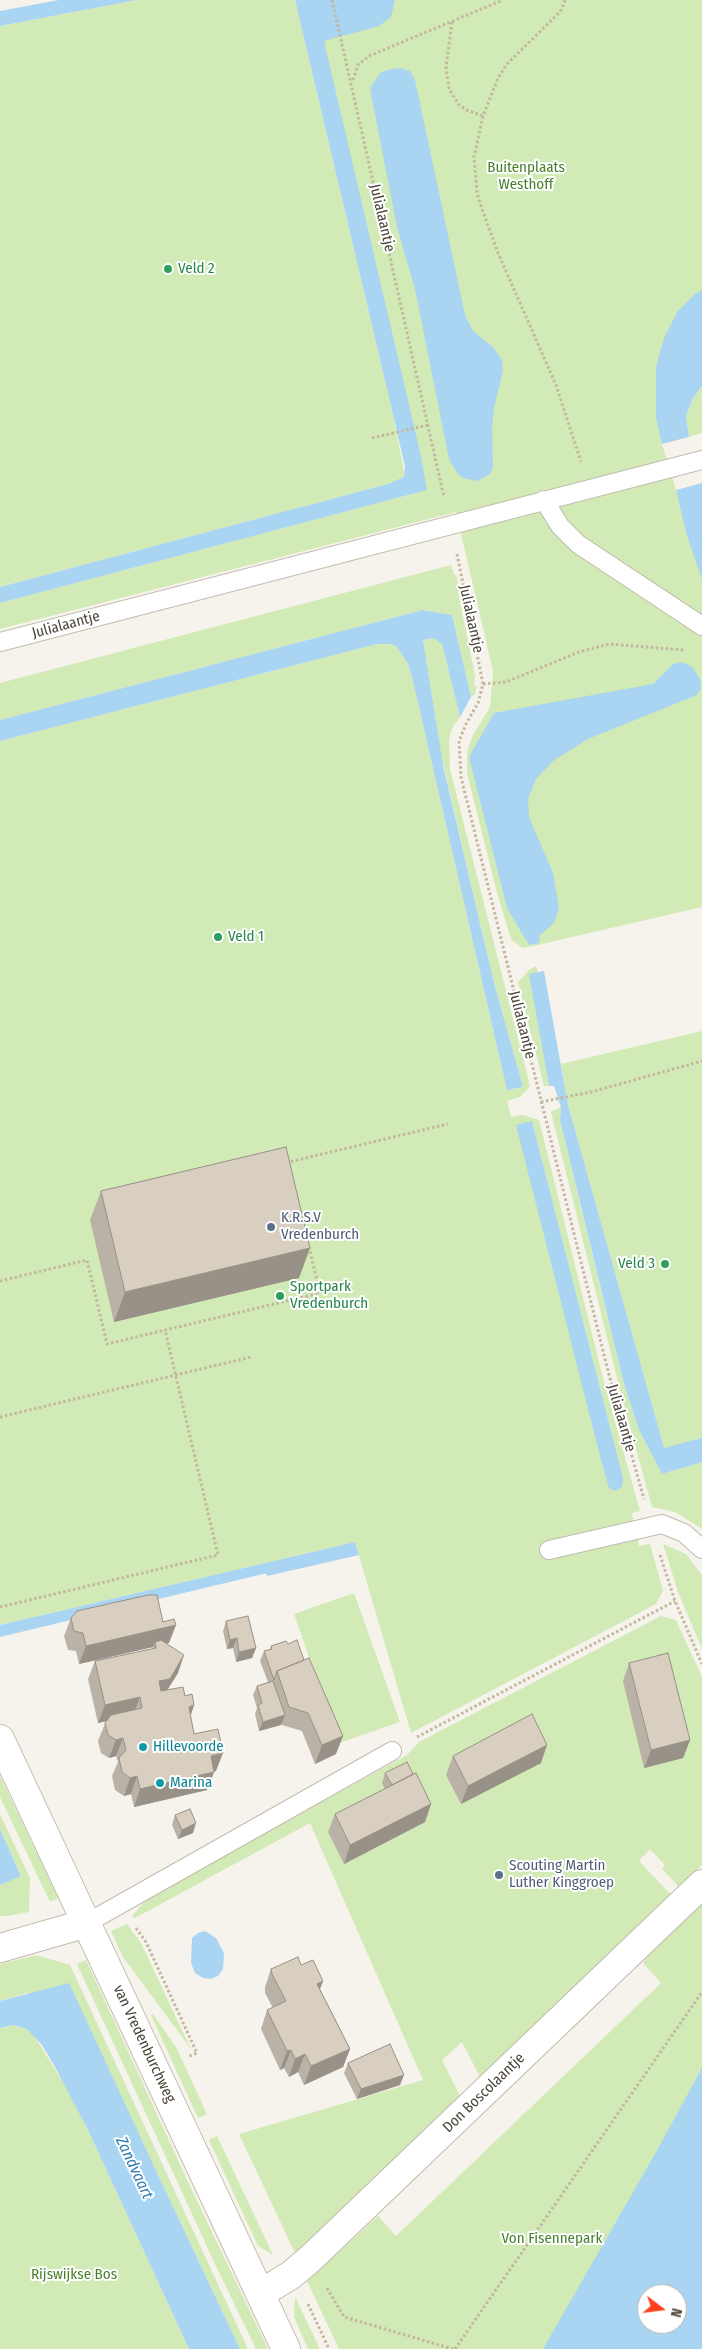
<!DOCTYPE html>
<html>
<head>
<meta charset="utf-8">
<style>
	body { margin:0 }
	#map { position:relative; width:702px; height:2349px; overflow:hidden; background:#f6f3ec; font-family:"Fira Sans Condensed",sans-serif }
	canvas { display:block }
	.north { position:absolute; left:637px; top:2284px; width:50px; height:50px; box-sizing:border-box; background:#fff; border:1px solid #b7b4b0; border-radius:50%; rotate:105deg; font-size:14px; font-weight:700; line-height:20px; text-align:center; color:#4b4439 }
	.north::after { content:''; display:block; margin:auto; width:18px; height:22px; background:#fc3f1d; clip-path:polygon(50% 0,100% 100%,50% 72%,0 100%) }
</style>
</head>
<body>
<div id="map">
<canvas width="702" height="2349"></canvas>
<div class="north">N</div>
</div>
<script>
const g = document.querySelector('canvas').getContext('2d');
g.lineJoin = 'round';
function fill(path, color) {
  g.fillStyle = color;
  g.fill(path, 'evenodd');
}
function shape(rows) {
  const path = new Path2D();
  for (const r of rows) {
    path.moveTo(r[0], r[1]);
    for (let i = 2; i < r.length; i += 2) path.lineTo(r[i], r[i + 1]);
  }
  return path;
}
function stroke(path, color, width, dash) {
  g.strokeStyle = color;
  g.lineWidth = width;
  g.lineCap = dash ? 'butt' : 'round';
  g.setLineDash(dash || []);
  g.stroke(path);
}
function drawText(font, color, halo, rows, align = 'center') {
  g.font = font + ' "Fira Sans Condensed",sans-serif';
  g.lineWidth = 4;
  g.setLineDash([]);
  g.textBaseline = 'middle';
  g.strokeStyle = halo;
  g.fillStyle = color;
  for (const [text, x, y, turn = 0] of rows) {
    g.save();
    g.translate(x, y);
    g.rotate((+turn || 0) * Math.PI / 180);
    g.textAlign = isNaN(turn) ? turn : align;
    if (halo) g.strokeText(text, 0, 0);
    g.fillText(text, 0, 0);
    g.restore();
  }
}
fill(shape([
	[137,0,295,0,392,410,405,476,400,480,388,484,0,587,0,26],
	[305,0,702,0,702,358,676,422,662,444,676,490,696,491,702,515,702,907,529,947,522,948,511,939,496,889,467,773,467,752,473,735,490,707,493,671,456,512,0,629,0,603,423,491],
	[702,386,702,433,689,437,686,416,693,398],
	[451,565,454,575,456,575,460,591,458,592,475,675,474,686,477,686,475,694,471,697,452,615,423,610,0,720,0,683],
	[433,638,442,644,460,717,452,728,449,740,450,769,530,1086,520,1097,507,1101,511,1117,523,1115,539,1120,605,1386,640,1511,632,1513,639,1546,650,1544,663,1591,656,1604,411,1733,355,1542,0,1625,0,741,377,644,391,644,397,647,408,664,412,677,507,1090,523,1087,494,983,441,754,423,640],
	[532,1121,623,1478,615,1491],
	[536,966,538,972,530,975,549,1086,544,1086,518,982,529,970],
	[702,1031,702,1438,664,1449,568,1105,561,1064],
	[561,1107,560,1120,585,1225,624,1384,639,1430,662,1474,702,1462,702,1529,675,1512,652,1507,620,1390,551,1112],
	[663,1544,686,1554,702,1575,702,1649,678,1592],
	[354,1593,400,1722,339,1743,294,1614],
	[661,1616,676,1620,702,1677,702,1865,679,1887,662,1869,665,1865,650,1849,639,1861,671,1895,480,2077,462,2042,442,2060,460,2096,295,2253,239,2134,423,2080,310,1823,135,1918,132,1916,148,1898,407,1755,419,1742],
	[0,1776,58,1898,50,1902,0,1797],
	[0,1814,30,1878,29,1912,6,1916,0,1916,0,1885,21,1875,0,1829],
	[702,1904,702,2349,339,2349,307,2281,378,2216,396,2236,661,1983,643,1963,652,1952],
	[647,2294,677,2294,677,2324,647,2324],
	[127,1924,141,1943,191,2049,123,1957,111,1931],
	[36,1955,70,1965,248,2349,240,2349,102,2057,27,1993,0,2001,0,1964],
	[86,1960,190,2186,268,2349,256,2349,215,2264,77,1964],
	[153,2014,176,2047,207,2114,198,2118,151,2015],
	[13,2025,27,2029,33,2034,74,2100,189,2349,0,2349,0,2028],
	[217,2136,273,2255,258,2246,209,2140],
	[295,2297,320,2349,308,2349,294,2317]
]), '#d2eab5');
fill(shape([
	[59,0,137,0,0,26,0,11],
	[295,0,395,0,391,17,379,26,324,41,420,452,427,490,0,603,0,587,388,484,404,477,405,467,392,410],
	[401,68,410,71,415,80,465,315,473,331,493,347,502,360,503,371,494,408,492,427,493,468,490,474,478,481,463,478,457,473,449,459,415,289,397,227,372,99,370,88,380,73,391,69],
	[702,290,702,386,693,398,686,416,689,437,662,444,656,417,656,368,660,351,665,336,678,311,695,294],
	[702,483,702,579,687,536,676,490],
	[423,610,452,615,471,697,460,717,442,644,433,638,423,640,443,765,494,983,523,1087,507,1090,412,677,408,664,397,647,391,644,377,644,0,741,0,720],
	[682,662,692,667,700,679,701,688,697,695,588,739,553,761,536,779,528,799,529,817,553,873,559,908,554,923,540,935,539,943,529,945,507,908,469,757,494,713,653,684,673,664],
	[544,971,568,1105,664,1448,702,1438,702,1462,662,1474,639,1430,624,1384,560,1120,561,1107,554,1086,549,1086,529,974],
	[532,1121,623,1478,622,1487,615,1491,609,1488,601,1460,516,1125],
	[355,1542,359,1555,267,1576,267,1574,263,1574,0,1637,0,1625],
	[0,1829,21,1876,0,1885],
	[205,1931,216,1938,224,1953,223,1969,218,1976,210,1979,203,1978,195,1973,191,1963,192,1938,198,1933],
	[69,1983,157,2173,240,2349,189,2349,88,2130,55,2067,42,2045,27,2029,13,2025,0,2028,0,2001],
	[702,2068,702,2349,543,2349,655,2154],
	[647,2294,677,2294,677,2324,647,2324]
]), '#a9d4f2');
const lane = shape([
	[544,500,560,526,578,544,702,626],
	[0,642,702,460],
	[549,1550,662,1524,684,1533,702,1549],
	[87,1923,392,1751]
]);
const street = shape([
	[0,1739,286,2349],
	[0,1948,87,1923],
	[260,2294,291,2275,310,2259,702,1884]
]);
stroke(lane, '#c2bbae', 20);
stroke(street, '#c2bbae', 30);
stroke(shape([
	[332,0,444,497],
	[565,0,562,9,556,16,507,64,498,78,483,116,474,157,477,193,482,209,498,253,556,385,581,462],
	[452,22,446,68,449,89,459,105,467,110,483,116],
	[353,80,358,65,369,56,503,0],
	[372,438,428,425],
	[457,554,483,684,478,703,466,724,459,741,461,777,608,1371,644,1499],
	[483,684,506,682,579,652,609,644,684,650],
	[541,1102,591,1092,702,1061],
	[289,1165,289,1162,448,1124],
	[0,1281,87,1260,107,1344,320,1293,309,1247],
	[0,1417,251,1357],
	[660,1555,675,1601,702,1664],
	[0,1607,218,1555,165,1330],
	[417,1737,675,1601],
	[136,1928,146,1942,197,2053,187,2057],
	[327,2288,344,2317,453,2349],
	[308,2304,329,2349],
	[455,2349,702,1992]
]), '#c4b79f', 3, [2.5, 2.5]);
stroke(lane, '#fff', 18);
stroke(street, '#fff', 28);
fill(shape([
	[101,1191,299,1278,114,1322,90,1220],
	[71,1618,163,1622,169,1643,166,1644,178,1673,167,1690,185,1696,194,1705,190,1716,194,1734,216,1771,214,1772,207,1790,134,1807,131,1794,124,1796,115,1790,112,1776,118,1762,116,1756,109,1758,101,1753,98,1741,106,1721,98,1723,88,1679,95,1661,152,1649,153,1647,79,1664,76,1651,68,1650,64,1636],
	[226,1621,256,1648,252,1658,236,1662,233,1648,227,1649,223,1631],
	[271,1646,336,1754,315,1764,302,1731,282,1725,282,1723,281,1725,259,1731,255,1714,257,1708,253,1695,257,1686,268,1682,260,1661,264,1651,270,1649],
	[629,1663,690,1740,683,1758,644,1768,623,1681],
	[453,1756,541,1763,461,1804,446,1775],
	[385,1773,413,1774,431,1804,425,1822,344,1864,328,1832,335,1814,385,1789,382,1783],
	[175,1815,193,1833,178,1839,172,1825],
	[301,1965,323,1981,320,1989,350,2049,343,2067,304,2085,298,2072,289,2077,284,2068,280,2070,261,2029,267,2010,273,2008,265,1993,265,1987,271,1969],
	[348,2063,400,2085,357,2099,344,2073]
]), '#bab2a6');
fill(shape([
	[310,1248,299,1278,114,1322,125,1292],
	[176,1625,169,1643,155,1646,155,1642,153,1647,79,1664,86,1646],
	[237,1638,233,1648,227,1649,230,1640],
	[256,1648,252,1658,236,1662,239,1652],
	[184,1655,178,1673,163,1697,152,1699,159,1681],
	[140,1697,133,1715,98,1723,105,1705],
	[194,1705,188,1724,189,1707],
	[285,1715,281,1725,259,1731,263,1722],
	[343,1736,336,1754,315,1764,322,1745],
	[123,1738,116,1756,109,1758,116,1740],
	[690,1740,683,1758,644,1768,651,1750],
	[547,1745,541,1763,461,1804,468,1786],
	[223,1753,216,1771,205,1774,211,1756],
	[214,1772,207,1790,134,1807,140,1789],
	[137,1776,131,1794,124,1796,130,1778],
	[431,1804,425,1822,344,1864,350,1845],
	[196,1823,193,1833,178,1839,182,1830],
	[323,1981,316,1999,317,1984],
	[350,2049,343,2067,304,2085,311,2066],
	[291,2050,284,2068,280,2070,287,2051],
	[305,2054,298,2072,289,2077,295,2059],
	[404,2075,400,2085,357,2099,361,2089]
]), '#979187');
const building = shape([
	[286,1147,310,1248,125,1292,101,1191,286,1147],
	[148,1595,157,1595,163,1622,174,1619,176,1625,86,1646,83,1633,74,1631,71,1618,77,1611,148,1595],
	[248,1616,256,1648,239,1652,237,1638,230,1640,226,1621,248,1616],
	[161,1640,184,1655,170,1679,159,1681,161,1691,183,1687,185,1696,192,1694,194,1705,189,1707,194,1734,218,1729,223,1753,211,1756,214,1772,140,1789,137,1776,130,1778,122,1772,119,1758,126,1750,123,1738,116,1740,108,1735,105,1723,111,1715,142,1708,140,1697,105,1705,95,1661,156,1648,155,1642,161,1640],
	[297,1640,304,1660,277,1671,274,1680,264,1651,272,1649,271,1646,286,1641,288,1644,297,1640],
	[668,1653,690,1740,651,1750,629,1663,668,1653],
	[309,1658,343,1736,322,1745,308,1713,289,1707,277,1671,309,1658],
	[273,1681,285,1715,263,1722,258,1705,262,1703,257,1686,273,1681],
	[532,1714,547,1745,468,1786,453,1756,532,1714],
	[407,1762,413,1774,392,1785,385,1773,407,1762],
	[416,1773,431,1804,350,1845,335,1814,416,1773],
	[190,1809,196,1823,182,1830,175,1815,190,1809],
	[298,1957,301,1965,313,1960,323,1981,317,1984,350,2049,311,2066,305,2054,295,2059,291,2050,287,2051,267,2010,286,2001,272,1974,271,1969,298,1957],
	[390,2044,404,2075,361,2089,348,2063,390,2044]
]);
fill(building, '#d8cfc1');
stroke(building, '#979187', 1);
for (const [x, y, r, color] of [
	[168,269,5,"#2e9e5b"],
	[218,937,5,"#2e9e5b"],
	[271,1227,5,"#5c6f8a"],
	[665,1264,5,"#2e9e5b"],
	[280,1296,5,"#2e9e5b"],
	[143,1747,5,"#0f9aa8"],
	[160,1783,5,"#0f9aa8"],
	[499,1875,5,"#5c6f8a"]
]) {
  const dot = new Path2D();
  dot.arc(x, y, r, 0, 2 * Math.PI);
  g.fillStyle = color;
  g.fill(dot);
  stroke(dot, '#fff', 2);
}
drawText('15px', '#4a7f2a', '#fff', [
	["Buitenplaats",526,168],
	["Westhoff",526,185],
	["Von Fisennepark",552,2239],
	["Rijswijkse Bos",74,2275]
]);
drawText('15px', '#4b4439', '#fff', [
	["Julialaantje",382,218,77],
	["Julialaantje",471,619,78],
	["Julialaantje",66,625,-15],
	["Julialaantje",522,1025,76],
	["Julialaantje",621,1418,74],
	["van Vredenburchweg",144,2044,65],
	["Don Boscolaantje",484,2093,-44]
]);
drawText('15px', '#27864d', '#fff', [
	["Veld 2",178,269],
	["Veld 1",228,937],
	["Veld 3",655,1264,"right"],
	["Sportpark",290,1287],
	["Vredenburch",290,1304]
], 'left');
drawText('15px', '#4e5e75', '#fff', [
	["K.R.S.V",281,1218],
	["Vredenburch",281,1235],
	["Scouting Martin",509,1866],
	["Luther Kinggroep",509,1883]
], 'left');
drawText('15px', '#0d838f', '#fff', [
	["Hillevoorde",153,1747],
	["Marina",170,1783]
], 'left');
drawText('italic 16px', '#2e7ab2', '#fff', [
	["Zandvaart",134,2168,65]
]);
</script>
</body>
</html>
